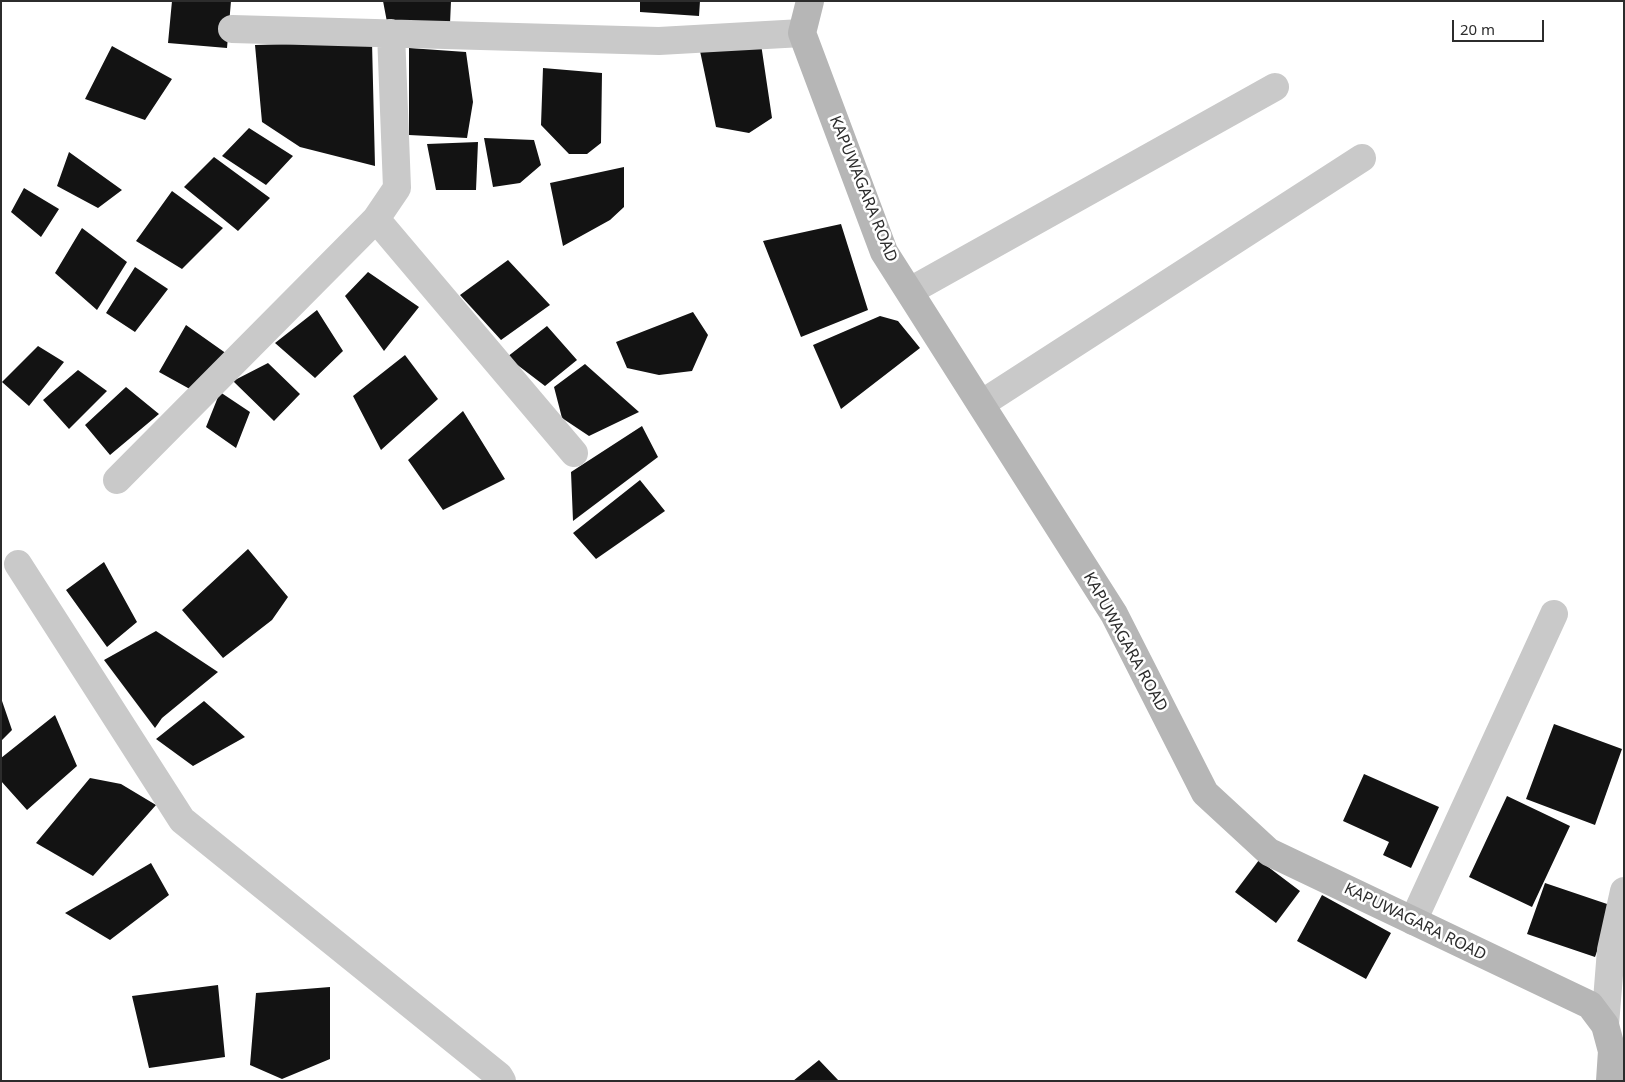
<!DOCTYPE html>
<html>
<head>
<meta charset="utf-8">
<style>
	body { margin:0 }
	#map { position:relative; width:1625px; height:1082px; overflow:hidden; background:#fff; font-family:"Noto Sans",sans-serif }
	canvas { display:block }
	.frame { position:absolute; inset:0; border:2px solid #2c2c2c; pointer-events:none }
	.scale { position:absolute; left:1452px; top:20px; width:92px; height:22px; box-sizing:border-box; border:2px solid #2c2c2c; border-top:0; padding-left:6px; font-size:15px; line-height:18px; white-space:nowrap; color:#2c2c2c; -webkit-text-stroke:4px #fff; paint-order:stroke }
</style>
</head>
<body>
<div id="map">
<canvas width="1625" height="1082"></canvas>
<div class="frame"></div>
<div class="scale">20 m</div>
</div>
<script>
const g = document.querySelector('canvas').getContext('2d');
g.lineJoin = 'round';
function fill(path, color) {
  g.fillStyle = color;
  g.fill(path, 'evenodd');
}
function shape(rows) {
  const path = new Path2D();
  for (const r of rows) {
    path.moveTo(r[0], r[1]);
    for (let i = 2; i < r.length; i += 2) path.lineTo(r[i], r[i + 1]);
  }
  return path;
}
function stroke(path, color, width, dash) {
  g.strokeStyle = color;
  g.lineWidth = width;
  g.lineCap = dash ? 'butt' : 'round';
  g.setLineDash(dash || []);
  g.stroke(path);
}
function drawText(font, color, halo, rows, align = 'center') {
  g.font = font + ' "Noto Sans",sans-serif';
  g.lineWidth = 5;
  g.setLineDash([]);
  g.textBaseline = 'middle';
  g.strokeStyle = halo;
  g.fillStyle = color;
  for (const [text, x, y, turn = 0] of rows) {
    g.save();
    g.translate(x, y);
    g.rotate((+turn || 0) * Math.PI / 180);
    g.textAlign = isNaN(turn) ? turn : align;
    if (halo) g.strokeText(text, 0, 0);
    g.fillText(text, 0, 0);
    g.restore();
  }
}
fill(shape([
	[172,1,231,1,227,48,168,43],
	[383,1,451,1,450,24,387,22],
	[640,1,700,1,699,16,640,12],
	[372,42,375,166,300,147,262,122,255,45],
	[761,44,772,118,749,133,716,127,700,51],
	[112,46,172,79,145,120,85,99],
	[409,48,466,52,473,102,467,138,409,135],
	[543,68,602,73,601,143,587,154,569,154,541,125],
	[249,128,293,156,266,185,222,156],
	[484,138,534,140,541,165,520,183,493,187],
	[478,142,476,190,436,190,427,144],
	[69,152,122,190,98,208,57,186],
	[214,157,270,198,238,231,184,187],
	[624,167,624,207,610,220,563,246,550,183],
	[24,188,59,209,41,237,11,212],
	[172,191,223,228,182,269,136,241],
	[841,224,868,310,801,337,763,241],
	[82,228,127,262,97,310,55,273],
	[508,260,550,305,501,340,460,295],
	[135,267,168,289,135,332,106,313],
	[368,272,419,307,384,351,345,296],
	[317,310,343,351,315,378,275,343],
	[693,312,708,335,692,371,659,375,627,368,616,342],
	[880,316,898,321,920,348,841,409,813,345],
	[186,325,227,354,197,393,159,372],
	[547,326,577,360,545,386,507,357],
	[38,346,64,362,29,406,2,382],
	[405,355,438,399,381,450,353,396],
	[268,363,300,394,274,421,233,381],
	[585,364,639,412,589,436,562,418,554,387],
	[78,370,107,391,69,429,43,400],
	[126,387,159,414,110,455,85,425],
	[220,392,250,412,236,448,206,427],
	[463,411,505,479,443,510,408,460],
	[642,426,658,457,573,521,571,472],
	[640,480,665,511,596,559,573,533],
	[248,549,288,597,272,620,223,658,182,610],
	[104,562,137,622,107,647,66,590],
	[156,631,218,672,162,718,155,728,104,660],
	[1,698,12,730,1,741],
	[204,701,245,737,193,766,156,739],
	[55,715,77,766,27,810,1,781,1,758],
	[1554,724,1622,749,1595,825,1526,799],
	[1364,774,1439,807,1411,868,1383,855,1389,842,1343,821],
	[90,778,121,784,156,805,93,876,36,843],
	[1507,796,1570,826,1532,907,1469,877],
	[1259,860,1300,891,1276,923,1235,892],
	[151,863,169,895,110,940,65,913],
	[1545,883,1613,906,1595,957,1527,934],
	[1322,895,1391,933,1366,979,1297,941],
	[218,985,225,1057,149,1068,132,996],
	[330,987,330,1059,282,1079,250,1065,256,993],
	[819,1060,839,1081,793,1081]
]), '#131313');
stroke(shape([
	[232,29,659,41,802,33],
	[376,219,574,453],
	[910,291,1275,87],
	[981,404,1362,158],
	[117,480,376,219,397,188,391,33],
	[18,564,182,820,499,1076,502,1081],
	[1413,921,1554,614],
	[1605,1025,1611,950,1624,891]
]), '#c9c9c9', 28);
stroke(shape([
	[810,1,802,33,884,252,1114,614,1205,793,1269,852,1590,1005,1605,1025,1612,1051,1610,1081]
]), '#b6b6b6', 28);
drawText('16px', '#2c2c2c', '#fff', [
	["KAPUWAGARA ROAD",863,189,68],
	["KAPUWAGARA ROAD",1125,642,61],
	["KAPUWAGARA ROAD",1415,922,26]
]);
</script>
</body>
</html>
